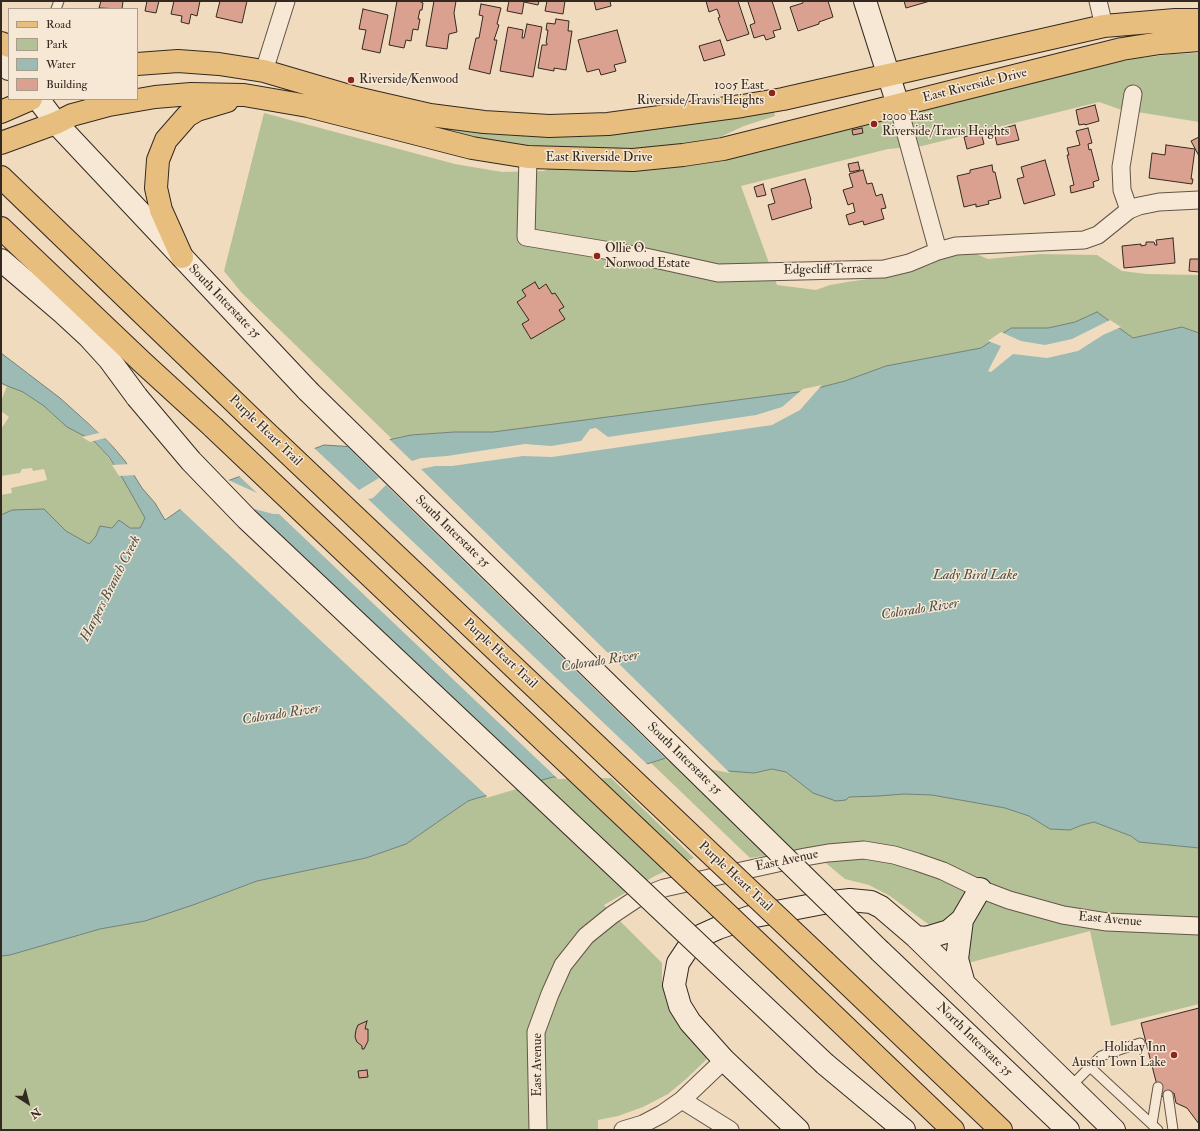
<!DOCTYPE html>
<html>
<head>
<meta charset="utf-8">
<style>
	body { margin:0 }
	#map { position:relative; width:1200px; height:1131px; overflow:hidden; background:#f1dbbe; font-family:"IM FELL Double Pica",serif }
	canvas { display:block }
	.frame { position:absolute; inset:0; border:2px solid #342920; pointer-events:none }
	.legend { position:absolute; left:8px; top:8px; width:130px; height:92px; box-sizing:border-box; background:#f6e8d5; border:1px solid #a89c8d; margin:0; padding:5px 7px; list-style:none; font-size:12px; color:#342920 }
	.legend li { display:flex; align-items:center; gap:8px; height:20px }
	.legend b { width:20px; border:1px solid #a89c8d }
	.north { position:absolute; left:8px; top:1083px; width:40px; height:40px; -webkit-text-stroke:3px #f6e8d5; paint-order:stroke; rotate:144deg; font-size:11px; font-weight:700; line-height:16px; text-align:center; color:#342920 }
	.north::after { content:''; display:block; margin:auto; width:14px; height:18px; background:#342920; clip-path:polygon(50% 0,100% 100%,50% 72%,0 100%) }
</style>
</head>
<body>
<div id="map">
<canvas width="1200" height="1131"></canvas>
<div class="frame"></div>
<ul class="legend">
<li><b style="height:5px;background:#e8be7f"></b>Road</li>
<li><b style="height:11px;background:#b4c196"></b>Park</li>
<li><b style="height:11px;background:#9bbbb4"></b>Water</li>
<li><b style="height:11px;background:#daa191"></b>Building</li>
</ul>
<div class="north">N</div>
</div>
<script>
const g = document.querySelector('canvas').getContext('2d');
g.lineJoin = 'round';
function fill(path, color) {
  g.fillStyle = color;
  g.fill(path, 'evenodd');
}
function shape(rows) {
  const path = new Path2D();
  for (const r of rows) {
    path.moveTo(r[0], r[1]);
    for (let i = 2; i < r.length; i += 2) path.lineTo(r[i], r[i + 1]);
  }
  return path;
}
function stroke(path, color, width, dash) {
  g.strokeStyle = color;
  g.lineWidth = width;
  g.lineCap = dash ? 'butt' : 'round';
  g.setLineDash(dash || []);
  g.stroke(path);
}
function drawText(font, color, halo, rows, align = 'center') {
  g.font = font + ' "IM FELL Double Pica",serif';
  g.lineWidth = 3;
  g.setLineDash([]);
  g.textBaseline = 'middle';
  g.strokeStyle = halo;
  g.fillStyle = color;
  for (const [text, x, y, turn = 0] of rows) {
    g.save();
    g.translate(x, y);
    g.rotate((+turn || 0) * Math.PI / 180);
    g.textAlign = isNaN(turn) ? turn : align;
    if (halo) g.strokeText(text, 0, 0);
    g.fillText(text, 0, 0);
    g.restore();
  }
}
fill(shape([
	[1199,53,1199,122,1119,109,1099,102,922,146,888,149,741,186,777,285,816,290,830,285,847,282,889,276,927,266,949,256,961,253,974,253,988,259,1040,254,1097,255,1122,271,1147,274,1199,275,1199,333,1182,327,1133,338,1097,312,1075,322,1048,328,1011,328,981,348,886,366,845,381,806,391,493,432,454,432,411,435,392,439,241,292,224,271,264,113,455,164,502,172,544,171,553,167,596,170,663,169,709,163,748,155,793,144,865,122,1133,59,1172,54],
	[774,112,775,116,744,126,716,139,673,150,578,151,479,141,418,122,486,134,542,137,568,136,720,120],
	[7,386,23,392,44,406,67,427,94,441,108,457,123,479,145,518,140,528,100,527,96,536,89,544,66,531,44,510,13,510,1,515,1,495,12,493,11,488,47,480,44,469,33,471,32,468,22,469,20,473,1,476,1,429,9,417,1,411,1,401],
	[666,758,754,773,772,769,786,772,800,783,849,797,904,794,932,795,968,801,1005,808,1029,816,1050,829,1070,830,1082,825,1094,822,1131,836,1139,842,1199,848,1199,1004,1111,1026,1090,931,968,963,928,924,890,896,869,885,845,879,809,849,750,858,651,763],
	[609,776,694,858,655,876,604,905,662,963,662,984,668,1007,677,1021,709,1053,706,1060,686,1079,668,1094,643,1107,618,1116,598,1120,598,1130,1,1130,1,956,10,955,100,929,145,921,193,905,257,881,366,858,406,844,468,801,474,799,553,777]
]), '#b4c196');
const water = shape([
	[1097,312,1133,338,1182,327,1199,333,1199,848,1139,842,1131,836,1094,822,1082,825,1070,830,1050,829,1029,816,1005,808,932,795,904,794,878,796,849,797,846,800,836,801,813,793,786,772,772,769,754,773,728,771,666,758,609,776,553,777,474,799,468,801,406,844,366,858,257,881,193,905,145,921,100,929,10,955,1,956,1,515,12,510,44,509,66,531,89,544,96,536,100,526,112,528,119,520,130,528,140,528,145,518,123,479,109,457,94,441,67,427,44,406,23,392,5,385,1,383,1,353,60,398,108,441,125,461,142,488,155,503,165,520,214,486,324,445,356,447,411,435,454,432,493,432,806,391,845,381,886,366,981,348,1011,328,1048,328,1075,322,1097,312]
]);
fill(water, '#9bbbb4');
stroke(water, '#728179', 1);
fill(shape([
	[1110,320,1121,327,1103,335,1078,351,1047,358,1013,354,991,372,988,371,1001,346,988,341,1001,332,1021,341,1045,345,1072,339],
	[1,352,61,397,109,440,124,457,105,438,90,442,82,437,99,433,62,398],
	[822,385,800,410,772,425,552,457,523,456,452,466,435,466,421,469,730,773,668,761,386,485,373,498,368,499,649,766,610,778,558,779,279,514,273,514,251,508,237,495,537,783,486,798,487,796,179,508,213,484,226,479,257,493,238,475,313,447,359,490,379,478,345,444,356,445,388,438,412,461,421,458,447,456,525,444,551,446,581,441,590,429,596,428,608,437,756,415,782,407,803,389],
	[130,464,137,475,119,476,112,465]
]), '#f1dbbe');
const building = shape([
	[101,1,123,1,122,9,99,8,101,1],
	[147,1,159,1,156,13,145,11,147,1],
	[174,1,200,1,197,16,191,14,189,24,181,22,182,16,171,14,174,1],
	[220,1,247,1,242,23,216,17,220,1],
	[397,1,419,1,423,3,422,10,420,10,418,19,420,19,418,30,413,29,411,41,406,40,404,48,389,45,397,1],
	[434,1,456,1,454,13,457,32,449,34,447,49,426,46,434,1],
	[509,1,539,1,538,5,524,2,522,14,507,11,509,1],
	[547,1,565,1,563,14,545,11,547,1],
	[594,1,610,1,611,6,596,10,594,1],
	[706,1,738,1,749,34,727,41,718,18,720,17,717,9,709,12,706,1],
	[750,1,772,1,781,29,773,31,775,37,766,40,764,35,754,38,750,25,755,23,748,2,750,1],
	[803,1,828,1,833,17,819,22,819,24,798,31,790,7,803,3,803,1],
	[904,1,930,1,906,8,904,1],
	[481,4,501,8,497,24,499,25,494,40,497,40,490,74,469,69,476,38,479,38,483,16,479,15,481,4],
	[363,9,388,15,380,53,362,49,366,30,359,29,363,9],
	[556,19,569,21,568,31,572,31,566,70,554,68,554,71,538,68,542,45,547,45,547,43,546,43,548,30,546,30,547,23,555,24,556,19],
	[527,24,542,27,533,77,500,71,508,27,523,30,522,38,524,38,527,24],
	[617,30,626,62,614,65,616,71,601,75,599,69,587,72,578,40,617,30],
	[720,40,725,55,704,61,699,46,720,40],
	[1095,105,1099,121,1085,125,1085,124,1079,125,1076,110,1095,105],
	[1015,125,1019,140,997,145,994,131,1015,125],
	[862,128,863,133,853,135,852,130,862,128],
	[1088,128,1092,143,1088,144,1089,150,1091,149,1099,180,1093,182,1094,187,1071,193,1070,186,1074,185,1067,155,1069,155,1067,148,1080,145,1076,131,1088,128],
	[981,132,984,144,967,149,964,137,981,132],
	[1199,137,1199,156,1191,141,1199,137],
	[1166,145,1195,149,1191,179,1193,179,1192,184,1149,178,1152,153,1165,155,1166,145],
	[1045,160,1055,195,1024,204,1017,179,1024,177,1021,167,1045,160],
	[858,162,860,170,850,172,848,164,858,162],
	[992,165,993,172,995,172,1001,198,988,201,989,204,976,207,976,204,964,207,957,176,970,173,970,170,992,165],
	[863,170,867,184,872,183,876,196,882,194,886,208,881,209,884,219,864,225,863,221,849,225,846,215,855,212,853,203,848,205,843,190,853,187,849,174,863,170],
	[805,179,811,200,810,201,812,208,772,220,768,205,775,203,771,189,805,179],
	[763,184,766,195,757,197,754,187,763,184],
	[1173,238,1175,263,1124,268,1122,246,1141,244,1141,246,1146,245,1146,242,1154,242,1155,245,1157,245,1156,240,1173,238],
	[1199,257,1199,272,1189,271,1190,259,1199,259,1199,257],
	[535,282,539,289,546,284,552,294,555,293,564,307,559,310,565,319,531,339,522,324,529,320,517,302,526,296,522,290,535,282],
	[1199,1008,1199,1124,1187,1108,1176,1103,1174,1093,1160,1097,1141,1023,1199,1008],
	[367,1021,365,1029,368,1029,368,1041,364,1049,362,1049,362,1046,357,1042,355,1037,356,1030,358,1025,367,1021],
	[367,1070,368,1077,359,1078,358,1071,367,1070]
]);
fill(building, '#daa191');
stroke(building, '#342920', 1);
const lane = shape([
	[56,9,59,1],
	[1090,1067,1158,1130],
	[1070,1087,1101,1056,1140,1043],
	[1168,1095,1173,1130],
	[1152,1124,1158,1087]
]);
const street = shape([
	[1098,1,1104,26],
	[264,71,286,1],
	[898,105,938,251],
	[528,157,526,237,641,256,718,273,884,269,909,263,938,251,956,246,1084,240,1098,235,1129,210,1139,206,1159,202,1199,200],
	[1129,210,1122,190,1121,167,1133,94],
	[682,1100,730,1130],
	[538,1130,536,1032,550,994,563,965,586,936,612,915,636,899,664,888,805,857,828,853,864,850,894,855,917,862,943,871,980,889,1009,900,1063,915,1107,922,1199,926],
	[623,1130,643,1124,662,1114,682,1100,724,1060]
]);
const secondary = shape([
	[865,1,898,105],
	[1,61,9,69],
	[38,99,56,123,308,391],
	[1,260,63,313,89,337,109,359,137,397],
	[916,937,926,938,949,931,962,920],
	[880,951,1068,1130],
	[964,984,957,959,962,920,980,889],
	[825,1064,904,1130],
	[798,1130,724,1060,690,1022,680,1006,674,985,678,963,688,948,698,937,718,928,750,917,823,903,850,900,871,902,881,907,916,937,1114,1130]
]);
const primary = shape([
	[1,43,9,46],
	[137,64,178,61,219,64,264,71,356,98,430,115,484,122,549,126,608,124,742,106,783,99,1104,26,1175,20,1199,20],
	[1,112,31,99],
	[1,143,56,123,72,115,109,105,155,97,191,94,244,95,308,106,472,148,528,157,633,160,683,155,723,149,1122,49,1160,43,1199,40],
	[182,257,161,210,156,188,158,160,166,140,187,116,197,110,227,101]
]);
const highway = shape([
	[1,177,252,419],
	[1,228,142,362,213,427],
	[825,962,1001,1130],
	[786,970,953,1130]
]);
stroke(lane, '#635648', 11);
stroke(street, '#635648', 19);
stroke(secondary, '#342920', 24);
stroke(primary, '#342920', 24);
stroke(highway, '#342920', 24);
stroke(lane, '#f6e8d5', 9);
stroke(street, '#f6e8d5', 17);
stroke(secondary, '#f6e8d5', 22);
stroke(primary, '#e8be7f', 22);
stroke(highway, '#e8be7f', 22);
const secondaryBridge = shape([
	[308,391,880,951],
	[137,397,191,461,247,519,825,1064]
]);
const highwayBridge = shape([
	[252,419,825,962],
	[213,427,786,970]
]);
stroke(secondaryBridge, '#342920', 24, []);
stroke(highwayBridge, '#342920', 24, []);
stroke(secondaryBridge, '#f6e8d5', 22);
stroke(highwayBridge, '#e8be7f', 22);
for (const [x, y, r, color] of [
	[351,80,4,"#8f2418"],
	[772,93,4,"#8f2418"],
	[874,124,4,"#8f2418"],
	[597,256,4,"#8f2418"],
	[1174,1055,4,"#8f2418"]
]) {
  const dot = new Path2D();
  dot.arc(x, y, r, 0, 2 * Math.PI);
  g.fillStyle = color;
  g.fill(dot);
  stroke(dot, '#f6e8d5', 1.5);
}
drawText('13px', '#342920', '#f6e8d5', [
	["Riverside/Kenwood",359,80],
	["1005 East",764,86,"right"],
	["Riverside/Travis Heights",764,101,"right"],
	["1000 East",882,117],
	["Riverside/Travis Heights",882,132],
	["Ollie O.",605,249],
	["Norwood Estate",605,264],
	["Holiday Inn",1166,1048,"right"],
	["Austin Town Lake",1166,1063,"right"]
], 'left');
drawText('13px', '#342920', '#f6e8d5', [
	["East Riverside Drive",975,86,-14],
	["East Riverside Drive",599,158],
	["Edgecliff Terrace",828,270,-1],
	["South Interstate 35",224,302,46],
	["Purple Heart Trail",265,431,44],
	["South Interstate 35",452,532,44],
	["Purple Heart Trail",500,654,43],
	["South Interstate 35",684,759,44],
	["East Avenue",787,861,-12],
	["Purple Heart Trail",735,877,43],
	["East Avenue",1110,920,5],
	["North Interstate 35",974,1040,44],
	["East Avenue",538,1065,-90]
]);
drawText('italic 14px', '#4e4e45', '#f6e8d5', [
	["Lady Bird Lake",975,576],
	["Harpers Branch Creek",111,589,-63],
	["Colorado River",920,610,-9],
	["Colorado River",600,662,-9],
	["Colorado River",281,715,-9]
]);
</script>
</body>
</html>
